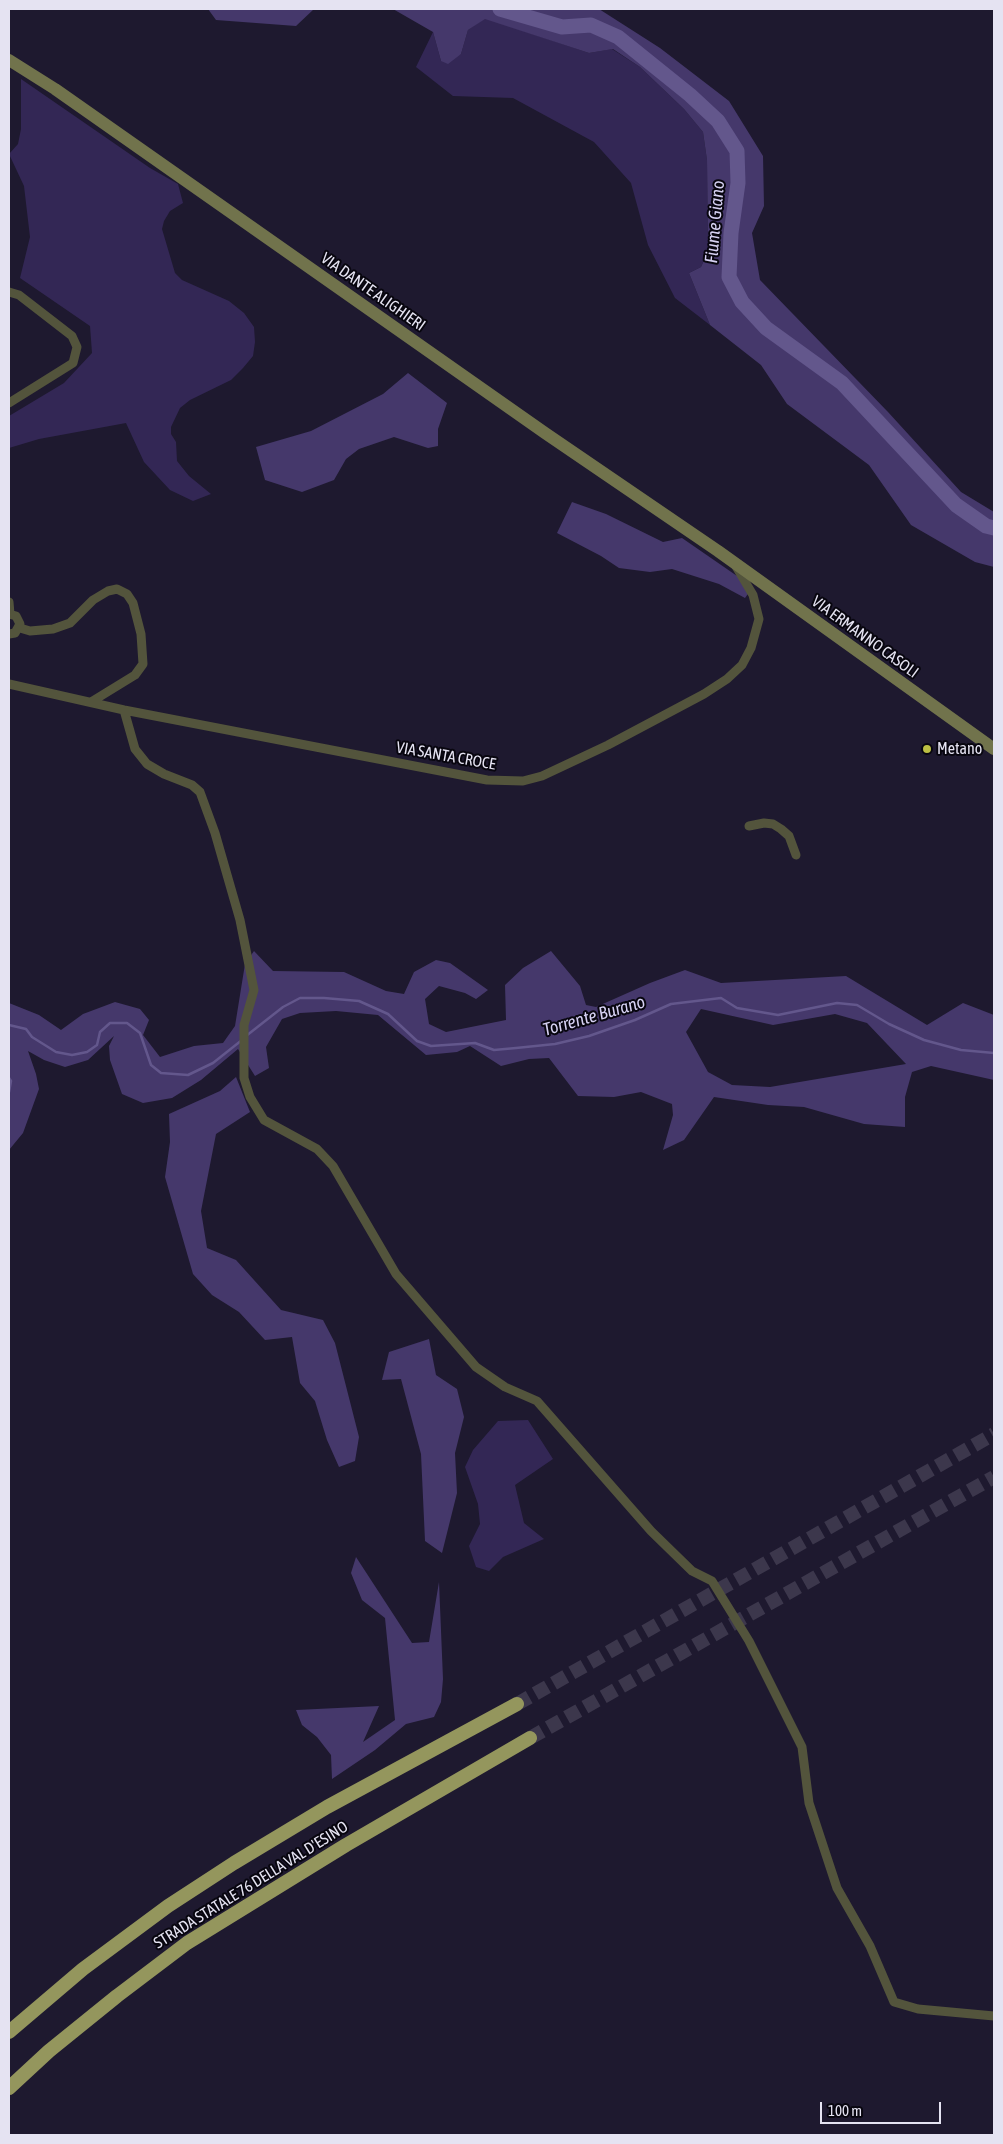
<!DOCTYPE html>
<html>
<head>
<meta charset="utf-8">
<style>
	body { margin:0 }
	#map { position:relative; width:1003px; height:2144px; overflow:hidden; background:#1e192f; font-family:"Asap Condensed",sans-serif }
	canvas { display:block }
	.frame { position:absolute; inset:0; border:10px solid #e5e3f2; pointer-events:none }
	.scale { position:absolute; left:820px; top:2102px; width:121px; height:22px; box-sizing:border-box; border:2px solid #e5e3f2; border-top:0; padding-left:6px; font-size:15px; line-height:18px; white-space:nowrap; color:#e5e3f2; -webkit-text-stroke:4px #08060f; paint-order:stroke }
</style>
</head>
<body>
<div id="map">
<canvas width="1003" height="2144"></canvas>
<div class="frame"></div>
<div class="scale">100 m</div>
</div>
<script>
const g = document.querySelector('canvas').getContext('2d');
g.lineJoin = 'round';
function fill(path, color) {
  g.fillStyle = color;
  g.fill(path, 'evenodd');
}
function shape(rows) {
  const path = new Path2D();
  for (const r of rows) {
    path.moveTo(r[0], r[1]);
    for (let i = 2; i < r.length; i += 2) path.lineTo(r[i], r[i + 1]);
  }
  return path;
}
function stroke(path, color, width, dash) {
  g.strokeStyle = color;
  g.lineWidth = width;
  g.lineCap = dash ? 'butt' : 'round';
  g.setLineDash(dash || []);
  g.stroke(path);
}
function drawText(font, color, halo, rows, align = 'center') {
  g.font = font + ' "Asap Condensed",sans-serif';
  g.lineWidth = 4;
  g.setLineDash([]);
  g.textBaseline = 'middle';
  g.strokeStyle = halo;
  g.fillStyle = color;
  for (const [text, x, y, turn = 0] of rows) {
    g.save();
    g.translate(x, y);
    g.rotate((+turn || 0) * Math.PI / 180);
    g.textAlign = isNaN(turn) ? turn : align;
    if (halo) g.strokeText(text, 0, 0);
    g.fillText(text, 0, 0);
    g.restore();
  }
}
fill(shape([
	[485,18,589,53,612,49,640,67,684,109,703,132,707,160,708,252,701,267,689,273,710,325,675,298,648,245,631,183,594,142,513,98,453,96,416,67,433,32,441,61,461,54,468,30],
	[21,79,150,168,178,184,183,203,170,211,164,221,162,229,175,273,182,280,229,301,244,313,254,327,255,342,253,356,243,368,231,380,190,400,180,408,171,427,171,434,176,442,177,461,189,476,211,494,193,501,170,490,144,462,126,423,39,439,9,448,9,416,64,383,92,353,90,326,20,278,30,237,24,186,9,154,18,144,21,129],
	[528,1420,553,1459,515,1485,524,1523,544,1539,503,1557,489,1571,476,1567,469,1546,480,1524,478,1504,465,1467,473,1450,498,1421]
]), '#332755');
fill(shape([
	[208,9,314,9,296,26,216,20],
	[393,9,599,9,660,48,729,101,763,156,764,206,752,233,760,280,888,412,961,492,994,512,994,567,975,562,911,525,869,465,787,404,761,365,710,325,689,273,701,267,708,252,707,160,703,132,684,109,640,67,613,49,589,53,485,19,468,30,461,54,448,64,441,61,433,32],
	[408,373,447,403,438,429,438,446,428,448,394,437,359,449,346,459,334,480,302,492,265,480,256,447,311,431,383,394],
	[572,502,606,514,663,542,682,538,753,587,745,598,719,584,672,569,650,572,619,568,601,556,557,533],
	[254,951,273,971,344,972,386,991,404,994,414,972,436,960,450,963,488,990,476,999,465,993,439,986,425,999,429,1024,446,1032,506,1020,505,985,523,968,551,951,580,986,586,1005,596,1007,650,983,685,970,721,983,846,976,927,1025,963,1003,994,1015,994,1080,931,1066,912,1072,905,1097,905,1127,864,1124,804,1107,768,1105,714,1097,684,1140,663,1150,673,1115,672,1104,641,1092,614,1097,578,1096,549,1058,529,1059,501,1066,470,1046,457,1052,426,1055,378,1015,336,1011,300,1013,282,1019,266,1047,269,1068,255,1076,238,1049,201,1080,172,1098,143,1103,122,1094,110,1060,109,1046,114,1036,88,1060,65,1067,44,1060,28,1051,36,1074,39,1089,23,1133,9,1150,9,1003,39,1015,61,1030,83,1014,115,1002,140,1009,149,1020,143,1035,160,1057,194,1046,223,1043,235,1026,245,964],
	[701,1009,773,1025,835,1014,867,1023,906,1064,770,1087,732,1085,708,1072,686,1032],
	[236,1077,250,1112,216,1134,201,1211,207,1248,236,1260,281,1310,323,1320,335,1343,359,1437,355,1461,339,1467,327,1440,315,1401,300,1383,292,1337,265,1340,239,1312,212,1295,193,1274,165,1177,170,1142,169,1114,220,1091],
	[429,1339,436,1375,457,1389,464,1417,455,1453,457,1493,442,1553,425,1541,421,1454,401,1379,382,1380,389,1352],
	[356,1557,412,1643,429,1642,439,1582,443,1679,441,1702,434,1717,406,1724,375,1750,332,1779,331,1755,317,1737,302,1725,296,1710,379,1706,363,1742,395,1720,385,1618,362,1600,351,1573]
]), '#45386b');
stroke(shape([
	[9,1025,26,1029,32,1037,56,1052,72,1055,87,1052,97,1045,100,1032,110,1023,127,1023,140,1033,151,1065,161,1073,188,1075,213,1063,242,1040],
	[246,1036,283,1007,300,998,324,998,359,1001,388,1014,417,1041,431,1046,475,1043,494,1050,516,1048,555,1044,589,1036,635,1020,671,1004,721,998,737,1008,778,1015,837,1003,857,1005,889,1024,924,1040,961,1050,994,1053],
	[9,1078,11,1081,9,1092]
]), '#63578c', 2.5);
stroke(shape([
	[500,9,562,27,591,25,618,37,690,95,718,121,737,151,738,183,731,233,729,277,742,302,766,328,842,383,956,505,986,526,994,528]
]), '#63578c', 15);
stroke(shape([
	[517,1704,994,1434],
	[530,1738,994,1477]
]), '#3c374c', 14, [14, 7]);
stroke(shape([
	[9,292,19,295,72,336,77,347,73,363,9,403],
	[9,602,10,614],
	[9,614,16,616,20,624,15,633,9,634],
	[20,628,30,631,53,629,70,623,93,600,108,591,117,589,127,594,133,603,141,634,143,664,135,675,91,702],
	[9,684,124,710,487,780,523,781,542,776,608,745,704,694,727,679,742,665,751,648,759,619,753,595,734,563],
	[124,710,135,749,147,764,164,774,192,785,200,792,215,833,240,920,254,990,244,1025,244,1078,250,1097,264,1120,317,1149,333,1166,396,1274,476,1367,505,1387,537,1401,651,1531,692,1571,712,1581,749,1641,802,1747,809,1803,837,1888,870,1946,894,2002,918,2009,994,2016],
	[749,826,764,823,773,824,781,829,789,836,796,855]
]), '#53543c', 9);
stroke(shape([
	[9,60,55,89,545,433,718,551,994,749]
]), '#71734c', 12);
stroke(shape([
	[9,2032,83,1969,168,1906,234,1863,327,1807,517,1704],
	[9,2088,49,2051,117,1996,187,1943,346,1845,530,1738]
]), '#94965d', 14);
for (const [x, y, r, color] of [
	[927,749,5,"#bcbf43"]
]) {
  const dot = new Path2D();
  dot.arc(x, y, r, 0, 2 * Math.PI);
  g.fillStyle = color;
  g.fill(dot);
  stroke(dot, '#08060f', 2);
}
drawText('16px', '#e5e3f2', '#08060f', [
	["VIA DANTE ALIGHIERI",373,292,35],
	["VIA ERMANNO CASOLI",865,637,36],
	["VIA SANTA CROCE",446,756,10],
	["STRADA STATALE 76 DELLA VAL D'ESINO",251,1885,-32]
]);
drawText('16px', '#e5e3f2', '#08060f', [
	["Metano",937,749]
], 'left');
drawText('italic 18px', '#d6d1f2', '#08060f', [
	["Fiume Giano",715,222,-85],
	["Torrente Burano",594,1016,-16]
]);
</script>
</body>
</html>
